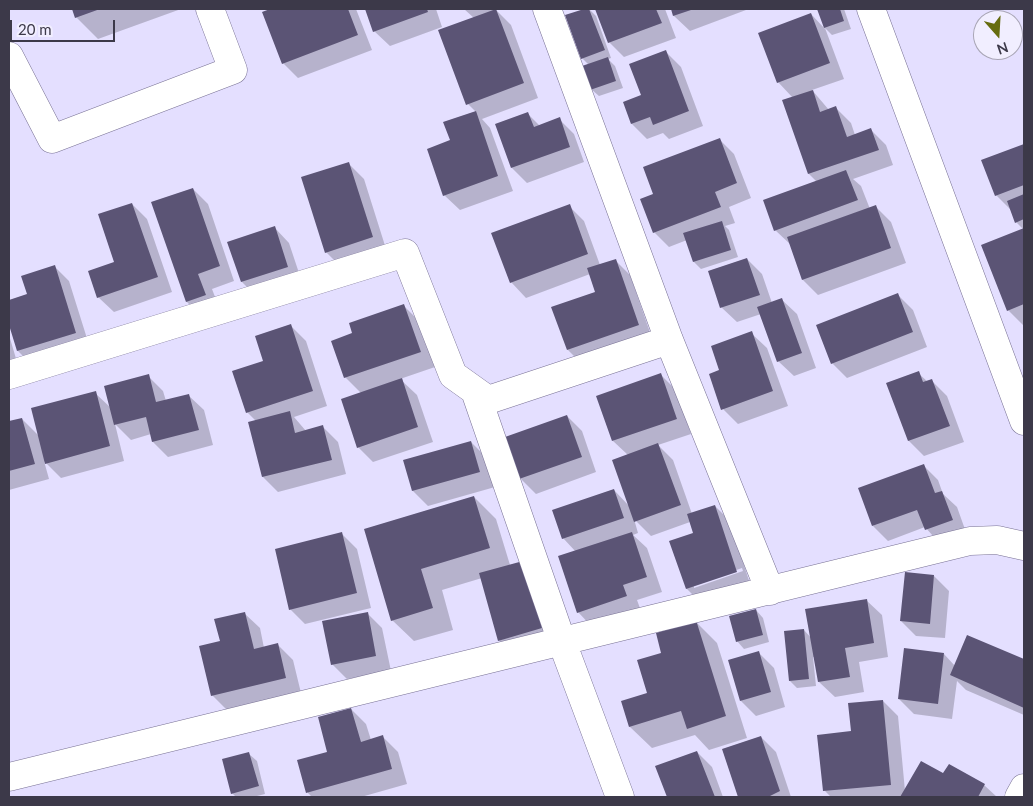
<!DOCTYPE html>
<html>
<head>
<meta charset="utf-8">
<style>
	body { margin:0 }
	#map { position:relative; width:1033px; height:806px; overflow:hidden; background:#e4dfff; font-family:Lato,sans-serif }
	canvas { display:block }
	.frame { position:absolute; inset:0; border:10px solid #3c3949; pointer-events:none }
	.north { position:absolute; left:973px; top:10px; width:50px; height:50px; box-sizing:border-box; background:#f1eeff; border:1px solid #a9a6b6; border-radius:50%; rotate:161deg; font-size:14px; font-weight:700; line-height:20px; text-align:center; color:#3c3949 }
	.north::after { content:''; display:block; margin:auto; width:18px; height:22px; background:#666c10; clip-path:polygon(50% 0,100% 100%,50% 72%,0 100%) }
	.scale { position:absolute; left:10px; top:20px; width:105px; height:22px; box-sizing:border-box; border:2px solid #3c3949; border-top:0; padding-left:6px; font-size:15px; line-height:18px; white-space:nowrap; color:#3c3949; -webkit-text-stroke:4px #f1eeff; paint-order:stroke }
</style>
</head>
<body>
<div id="map">
<canvas width="1033" height="806"></canvas>
<div class="frame"></div>
<div class="north">N</div>
<div class="scale">20 m</div>
</div>
<script>
const g = document.querySelector('canvas').getContext('2d');
g.lineJoin = 'round';
function fill(path, color) {
  g.fillStyle = color;
  g.fill(path, 'evenodd');
}
function shape(rows) {
  const path = new Path2D();
  for (const r of rows) {
    path.moveTo(r[0], r[1]);
    for (let i = 2; i < r.length; i += 2) path.lineTo(r[i], r[i + 1]);
  }
  return path;
}
function stroke(path, color, width, dash) {
  g.strokeStyle = color;
  g.lineWidth = width;
  g.lineCap = dash ? 'butt' : 'round';
  g.setLineDash(dash || []);
  g.stroke(path);
}
fill(shape([
	[73,9,181,9,98,39,76,17],
	[274,9,356,9,372,50,298,78,283,63,264,12],
	[366,9,436,9,442,27,390,46,374,31],
	[464,9,495,9,511,25,538,98,482,119,490,128,513,191,460,210,444,195,451,141,476,112,468,104,474,18],
	[589,9,596,16,611,58,608,59,615,66,623,88,599,96,591,89,589,65,582,58,567,16],
	[596,9,665,9,676,38,624,57,609,42],
	[672,9,745,9,746,10,690,31,674,16],
	[818,9,844,9,851,29,832,35,825,28,844,79,812,90,829,110,836,108,851,123,855,135,871,130,886,145,893,165,853,179,861,186,870,209,876,207,891,222,906,263,818,295,803,280,791,245,775,230,817,182,809,174,784,101,793,98,778,82,811,14,825,29],
	[666,52,681,67,703,126,669,139,663,133,647,139,632,124,625,103,643,96],
	[528,114,540,126,559,119,574,134,584,162,527,183,512,168],
	[719,139,734,154,751,198,729,207,735,223,725,226,729,230,738,257,701,269,694,262,687,240,669,247,654,232,655,195],
	[1024,146,1024,325,1023,325,1008,310,1024,230,1016,222,1011,210,996,195,983,161],
	[349,164,364,179,387,252,341,267,326,252],
	[193,189,208,204,234,281,212,289,220,310,202,317,187,302,153,203],
	[132,204,147,219,172,292,114,312,98,297,115,262],
	[569,206,584,221,600,265,615,260,630,275,653,341,583,365,568,350,597,292,590,274,526,298,511,282],
	[274,227,289,243,302,282,257,297,242,282],
	[747,259,762,274,772,303,781,299,797,314,816,368,794,376,778,361,761,314,737,322,721,307],
	[54,266,69,281,90,348,33,366,18,351,9,321,9,301,29,295],
	[898,295,913,310,927,347,847,378,832,363],
	[404,306,419,321,435,367,400,379,417,395,433,442,373,462,358,447,361,393,345,377,354,334],
	[291,326,306,341,327,406,294,417,306,431,323,427,338,442,346,474,278,492,263,477,249,423,256,421,247,412,265,361],
	[751,333,767,348,788,406,738,424,723,409,721,371],
	[9,335,20,372,9,375],
	[918,373,928,382,932,381,947,396,964,442,924,456,909,441,888,384],
	[661,375,676,390,691,434,658,445,673,460,692,514,715,506,730,521,751,587,702,604,687,589,694,534,690,522,651,536,634,519,638,533,633,535,647,548,662,592,637,600,641,611,593,628,578,612,576,552,563,538,614,490,630,507,628,455,613,441],
	[742,568,743,571,694,588,694,585],
	[148,376,163,391,166,401,188,395,204,410,213,445,168,457,153,442,151,434,131,440,115,424,124,461,61,478,44,461,49,479,9,490,9,423,22,419,40,437,95,393,111,408],
	[567,416,582,431,596,472,536,494,521,479,506,438],
	[471,442,486,457,495,487,428,506,413,491,405,461],
	[923,465,938,480,943,494,957,507,967,535,941,545,925,527,888,541,873,526],
	[474,497,496,519,510,565,556,643,514,655,499,640,482,578,442,590,453,630,414,641,392,620,365,530],
	[342,534,357,549,371,608,305,624,290,609],
	[934,576,949,591,945,638,916,636,901,621],
	[866,600,882,615,888,657,859,662,864,692,835,697,819,682,815,657,813,657,816,686,797,688,790,681,804,630,812,639],
	[756,610,763,618,769,642,744,649,737,641],
	[244,613,260,628,264,648,278,645,293,660,301,693,227,710,212,695,221,642],
	[367,613,382,628,391,671,347,679,332,664],
	[696,622,717,643,747,738,709,750,695,735,652,748,630,727,622,702,649,694,663,653],
	[968,637,1024,661,1024,715,966,690,957,681,952,719,914,714,899,699,944,654,955,666],
	[759,653,774,668,785,707,756,716,741,701],
	[883,701,898,716,905,791,944,775,984,785,997,797,831,797,825,791,852,732],
	[351,709,366,724,371,740,383,737,398,752,407,784,361,797,312,797,308,793,299,761,329,752],
	[761,737,776,752,791,797,739,797,723,750],
	[697,752,712,767,723,797,668,797,657,767],
	[249,754,257,761,265,794,253,797,236,797,232,793]
]), '#0003');
fill(shape([
	[72,9,100,9,75,18],
	[270,9,348,9,358,35,282,64,262,12],
	[365,9,427,9,428,12,373,32],
	[496,9,524,83,466,105,438,30],
	[584,9,589,9,605,50,581,59,565,15],
	[595,9,656,9,662,23,608,43],
	[671,9,694,9,673,16],
	[817,9,840,9,844,21,824,28],
	[811,13,830,63,777,83,758,33],
	[666,50,689,111,653,125,650,117,631,124,623,102,641,95,629,64],
	[608,57,616,81,590,90,582,66],
	[813,90,820,112,836,106,847,137,871,128,879,150,808,174,782,100],
	[476,111,498,176,443,196,427,149,450,140,443,122],
	[528,112,534,127,560,117,570,147,511,168,495,124],
	[720,138,737,183,715,192,721,207,653,233,640,199,653,194,643,167],
	[1024,144,1024,185,995,196,981,160],
	[349,162,373,237,325,253,301,177],
	[846,170,858,200,774,231,763,200],
	[193,188,220,266,198,274,206,295,186,302,151,202],
	[1024,194,1024,219,1015,223,1007,201],
	[132,203,158,277,97,298,88,271,114,262,98,214],
	[570,204,588,254,510,283,491,233],
	[876,205,891,248,802,280,787,237],
	[722,221,731,250,693,262,683,233],
	[275,226,288,267,241,282,227,242],
	[1024,228,1024,304,1007,311,981,245],
	[747,258,760,295,720,308,708,271],
	[616,259,639,325,567,350,551,307,595,292,587,268],
	[55,265,76,333,17,351,9,325,9,300,27,294,21,276],
	[898,293,913,332,831,364,816,325],
	[782,298,802,353,777,362,757,307],
	[404,304,421,352,344,378,331,341,352,333,349,323],
	[291,324,313,391,246,413,232,371,263,361,255,336],
	[752,331,773,391,721,410,709,374,719,370,711,346],
	[919,371,923,382,932,379,950,426,908,441,886,383],
	[661,373,677,419,612,441,596,396],
	[149,374,156,402,189,394,199,430,152,442,146,417,114,425,104,386],
	[402,378,418,427,357,448,341,399],
	[96,391,110,446,45,464,31,408],
	[290,411,295,433,323,425,332,460,262,477,248,422],
	[567,415,582,457,519,479,505,437],
	[22,418,35,464,9,471,9,421],
	[471,441,480,472,412,491,403,460],
	[658,443,681,505,634,522,612,460],
	[924,464,935,493,942,491,953,520,925,530,917,510,872,526,858,488],
	[614,489,624,518,562,539,552,510],
	[474,496,490,548,421,569,433,608,391,621,364,529],
	[715,505,737,572,686,589,669,541,693,533,687,514],
	[342,532,357,593,289,610,275,549],
	[632,532,647,577,623,585,627,596,577,613,558,556],
	[523,561,542,628,498,641,479,573],
	[905,572,934,575,930,624,900,621],
	[867,599,874,643,845,648,850,677,818,682,805,609],
	[756,609,763,635,736,642,729,616],
	[245,612,254,649,278,643,286,678,211,696,199,646,220,641,214,619],
	[368,612,376,656,331,665,322,621],
	[696,620,726,716,687,729,681,711,629,727,621,701,647,693,637,660,661,653,656,633],
	[804,629,809,679,789,681,784,631],
	[967,635,1024,659,1024,708,950,675],
	[904,648,944,653,938,704,898,699],
	[759,651,771,692,740,701,728,660],
	[883,700,891,785,823,791,817,735,851,731,848,703],
	[351,708,361,742,383,735,392,769,306,793,297,760,327,752,318,717],
	[761,736,780,791,768,797,738,797,722,749],
	[697,751,715,797,667,797,655,766],
	[249,752,259,786,231,794,222,759],
	[921,761,943,773,949,764,985,784,978,797,900,797]
]), '#5b5475');
const street = shape([
	[547,9,669,340,770,591],
	[871,9,1024,421],
	[9,56,52,139,233,70,210,9],
	[9,375,405,253,453,375,488,400,669,340],
	[475,391,562,642,620,797],
	[9,777,970,541,997,540,1024,546]
]);
const secondary = shape([
	[1019,797,1024,788]
]);
stroke(street, '#797295', 29);
stroke(secondary, '#797295', 29);
stroke(street, '#fff', 28);
stroke(secondary, '#fff', 28);
</script>
</body>
</html>
